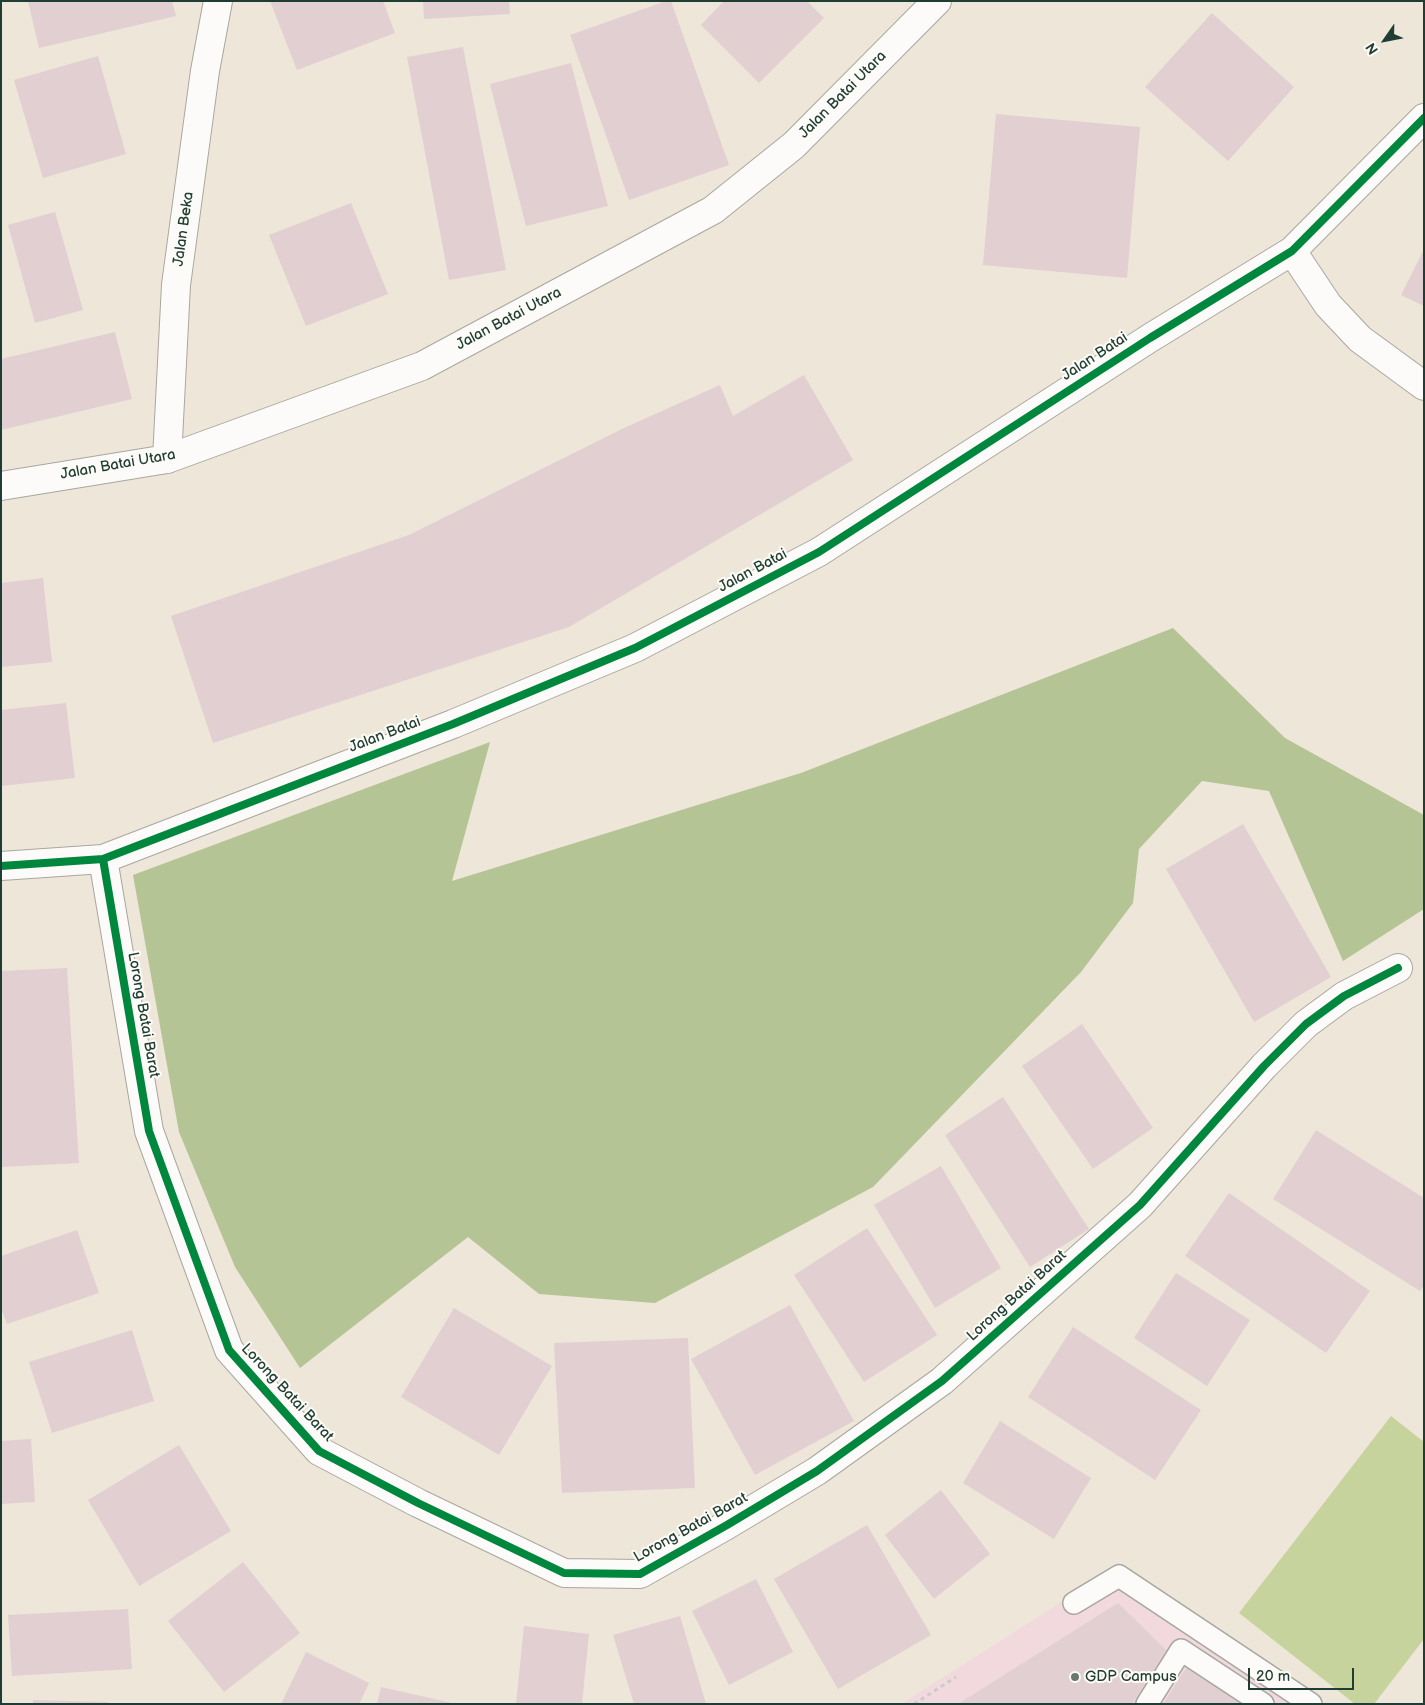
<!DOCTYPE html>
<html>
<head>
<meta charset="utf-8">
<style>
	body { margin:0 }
	#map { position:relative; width:1425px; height:1705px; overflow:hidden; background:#eee6d9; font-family:"Balsamiq Sans",sans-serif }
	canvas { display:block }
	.frame { position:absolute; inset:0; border:2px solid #1f3d34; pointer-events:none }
	.north { position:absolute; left:1360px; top:15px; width:50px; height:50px; -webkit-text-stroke:4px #fdfcf7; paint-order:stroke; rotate:237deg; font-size:14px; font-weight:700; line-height:20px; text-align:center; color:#1f3d34 }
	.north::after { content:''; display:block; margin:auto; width:18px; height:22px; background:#1f3d34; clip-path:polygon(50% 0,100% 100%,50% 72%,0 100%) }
	.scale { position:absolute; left:1248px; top:1668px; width:106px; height:22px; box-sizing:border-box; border:2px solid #1f3d34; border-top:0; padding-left:6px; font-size:15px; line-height:18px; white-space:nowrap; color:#1f3d34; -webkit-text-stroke:4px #fdfcf7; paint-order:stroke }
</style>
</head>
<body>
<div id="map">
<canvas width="1425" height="1705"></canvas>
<div class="frame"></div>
<div class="north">N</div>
<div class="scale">20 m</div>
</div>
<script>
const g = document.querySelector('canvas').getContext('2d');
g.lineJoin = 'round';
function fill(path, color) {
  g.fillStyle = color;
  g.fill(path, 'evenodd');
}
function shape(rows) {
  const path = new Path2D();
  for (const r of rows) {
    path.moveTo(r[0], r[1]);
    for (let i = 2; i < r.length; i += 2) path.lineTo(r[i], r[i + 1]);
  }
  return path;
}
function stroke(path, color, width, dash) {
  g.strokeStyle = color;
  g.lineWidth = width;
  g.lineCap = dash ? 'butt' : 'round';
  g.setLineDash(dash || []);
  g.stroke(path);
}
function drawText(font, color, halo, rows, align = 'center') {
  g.font = font + ' "Balsamiq Sans",sans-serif';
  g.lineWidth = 4;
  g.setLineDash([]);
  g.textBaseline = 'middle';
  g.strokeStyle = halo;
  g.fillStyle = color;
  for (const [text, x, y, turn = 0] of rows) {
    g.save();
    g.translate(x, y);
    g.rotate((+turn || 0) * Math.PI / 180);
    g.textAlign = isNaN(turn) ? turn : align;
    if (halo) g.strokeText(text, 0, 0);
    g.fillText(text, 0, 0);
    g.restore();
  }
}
fill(shape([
	[1120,1565,1317,1704,901,1704]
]), '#f1d9dd');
fill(shape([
	[1391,1416,1424,1442,1424,1639,1374,1704,1355,1704,1239,1613]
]), '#c7d39c');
fill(shape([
	[1173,628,1285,738,1424,815,1424,909,1343,961,1269,791,1202,781,1139,849,1133,903,1081,972,873,1187,655,1303,539,1294,468,1237,300,1368,235,1267,179,1132,133,875,490,742,452,881,801,773]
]), '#b4c495');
fill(shape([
	[28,1,172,1,176,16,39,48],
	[270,1,383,1,395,33,297,70],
	[423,1,509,1,510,14,424,19],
	[666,1,671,1,729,165,629,200,570,35],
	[724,1,807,1,824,18,759,83,701,25],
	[1212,13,1294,87,1228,161,1145,87],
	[463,47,506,270,449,280,407,57],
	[98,56,126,154,43,178,14,80],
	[571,63,608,206,526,226,490,84],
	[996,114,1140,127,1127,278,983,265],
	[351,203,388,294,306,326,269,235],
	[55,212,83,310,35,323,8,225],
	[1424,249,1424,306,1401,295],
	[115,332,132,399,1,430,1,359],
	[804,375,853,460,569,627,213,743,171,616,409,535,624,428,720,385,733,416],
	[43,578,52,662,1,667,1,583],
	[66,703,75,778,1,786,1,710],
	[1243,824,1331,977,1254,1022,1166,869],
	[67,968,79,1163,1,1167,1,971],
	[1082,1024,1153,1128,1093,1169,1022,1066],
	[1003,1097,1089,1229,1030,1267,945,1135],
	[1316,1130,1424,1198,1424,1285,1420,1291,1273,1199],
	[941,1166,1001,1268,935,1308,874,1205],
	[1229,1193,1370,1291,1326,1353,1185,1256],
	[867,1228,937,1335,864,1382,794,1275],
	[77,1230,99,1293,7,1324,1,1308,1,1256],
	[1176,1273,1250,1320,1207,1386,1134,1338],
	[790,1305,854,1421,755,1475,691,1359],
	[454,1308,552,1366,499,1455,401,1397],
	[1073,1327,1201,1410,1155,1480,1028,1397],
	[132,1330,154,1401,52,1433,29,1362],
	[688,1338,695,1488,562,1493,554,1343],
	[1000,1421,1091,1478,1054,1539,963,1483],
	[31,1439,35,1502,1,1504,1,1441],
	[179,1445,231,1531,139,1586,88,1500],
	[941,1490,990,1554,934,1599,885,1535],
	[867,1525,931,1635,838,1689,774,1579],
	[243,1562,300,1633,224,1692,168,1621],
	[756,1579,793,1652,729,1685,692,1611],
	[1118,1603,1166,1650,1132,1704,958,1704],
	[128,1609,132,1669,12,1676,8,1615],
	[680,1616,706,1704,634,1704,613,1635],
	[524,1626,589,1634,582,1704,516,1704],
	[306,1652,369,1683,359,1704,281,1704],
	[1188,1665,1248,1704,1163,1704],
	[381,1687,452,1703,451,1704,377,1704],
	[33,1700,108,1702,108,1704,33,1704]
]), '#e2cfd1');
const lane = shape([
	[1074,1603,1119,1576,1311,1704],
	[1147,1704,1181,1650,1263,1704]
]);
const street = shape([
	[1292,251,1328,305,1360,339,1424,386],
	[167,459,176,285,205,71,218,1],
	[1,486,167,459,422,366,713,210,794,145,937,1],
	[103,859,149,1131,229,1350,319,1451,418,1503,564,1573,640,1574,727,1525,817,1471,942,1381,1140,1205,1264,1066,1306,1024,1344,996,1398,968],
	[1,866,103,859,453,724,635,648,819,552,1150,338,1292,251,1424,118]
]);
stroke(lane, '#a8a79f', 24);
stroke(street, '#a8a79f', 30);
stroke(shape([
	[914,1704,956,1677]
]), '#cbccc8', 3, [4, 4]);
stroke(lane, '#fcfbf9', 21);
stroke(street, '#fcfbf9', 28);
stroke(shape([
	[103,859,149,1131,229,1350,319,1451,418,1503,564,1573,640,1574,727,1525,817,1471,942,1381,1140,1205,1264,1066,1306,1024,1344,996,1398,968],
	[1,866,103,859,453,724,635,648,819,552,1150,338,1292,251,1424,118]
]), '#00873e', 8);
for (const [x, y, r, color] of [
	[1075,1677,5,"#67786e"]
]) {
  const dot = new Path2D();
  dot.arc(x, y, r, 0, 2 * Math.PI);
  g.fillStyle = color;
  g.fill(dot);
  stroke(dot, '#fdfcf7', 2);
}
drawText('15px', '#1f3d34', '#fdfcf7', [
	["Jalan Batai Utara",843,95,-45],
	["Jalan Beka",184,229,-82],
	["Jalan Batai Utara",509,319,-28],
	["Jalan Batai",1095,357,-33],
	["Jalan Batai Utara",118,465,-10],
	["Jalan Batai",753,571,-28],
	["Jalan Batai",385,735,-21],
	["Lorong Batai Barat",143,1015,80],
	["Lorong Batai Barat",1017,1296,-42],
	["Lorong Batai Barat",287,1393,47],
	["Lorong Batai Barat",691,1528,-29]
]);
drawText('15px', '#1f3d34', '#fdfcf7', [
	["GDP Campus",1085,1677]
], 'left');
</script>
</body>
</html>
